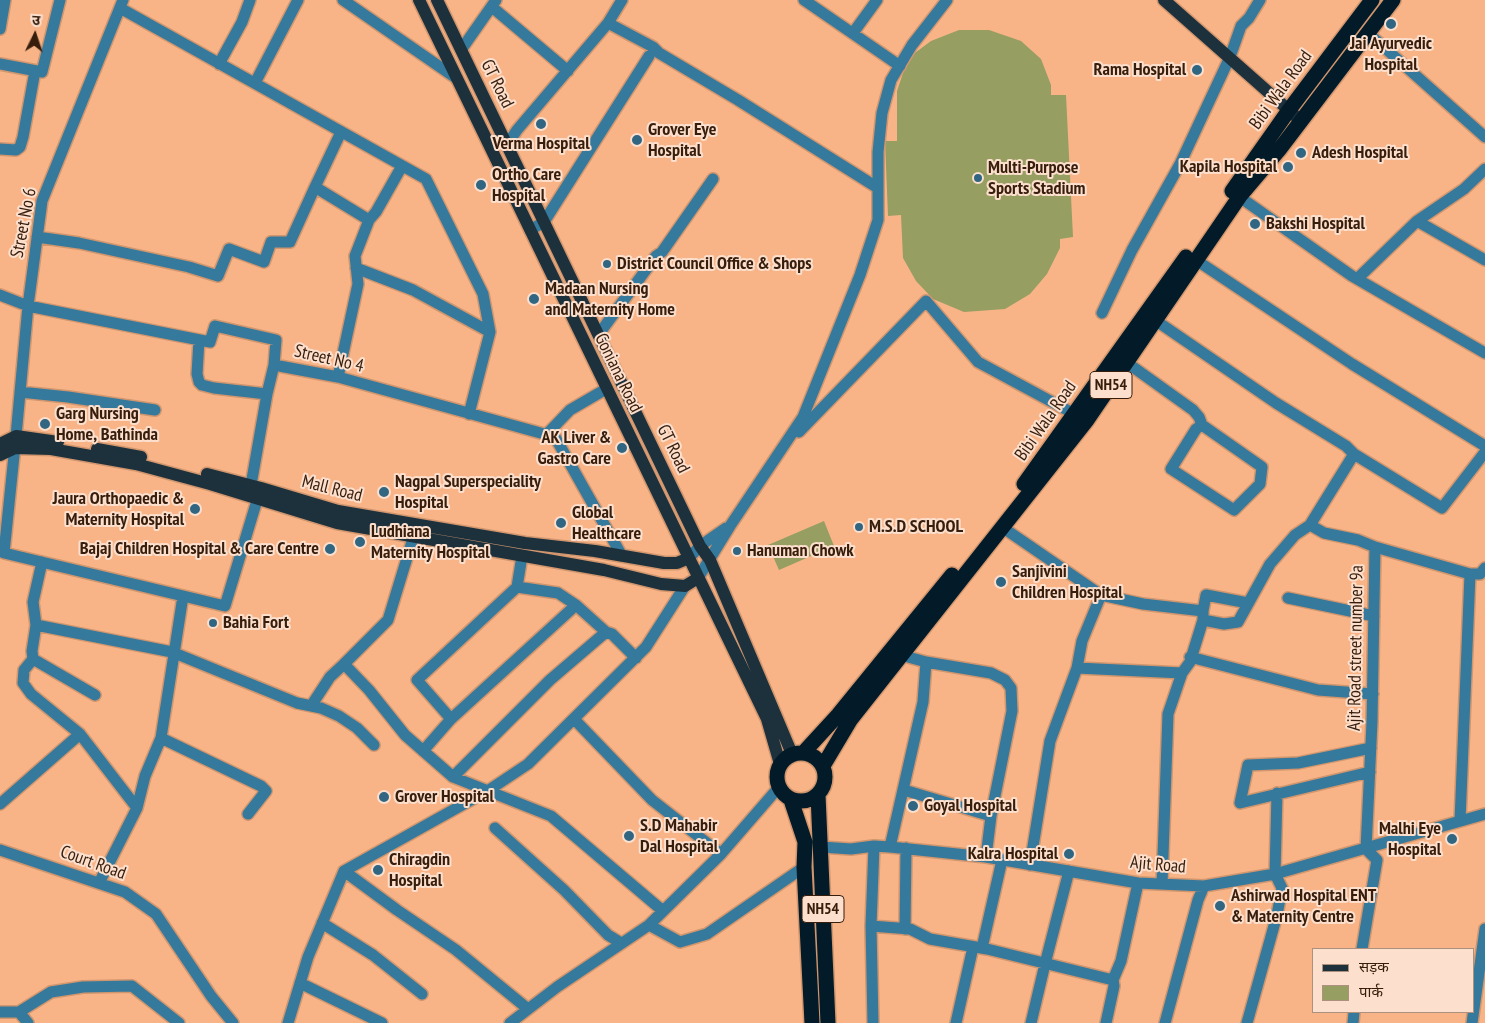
<!DOCTYPE html>
<html>
<head>
<meta charset="utf-8">
<style>
	body { margin:0 }
	#map { position:relative; width:1485px; height:1023px; overflow:hidden; background:#f8b487; font-family:"PT Sans Narrow","Noto Sans Devanagari",sans-serif }
	canvas { display:block }
	.legend { position:absolute; left:1312px; top:948px; width:162px; height:65px; box-sizing:border-box; background:#fcdfcd; border:1px solid #ad917f; margin:0; padding:6px 9px; list-style:none; font-size:15px; color:#371d0b }
	.legend li { display:flex; align-items:center; gap:10px; height:25px }
	.legend b { width:25px; border:1px solid #ad917f }
	.north { position:absolute; left:10px; top:10px; width:50px; height:50px; -webkit-text-stroke:4px #fcdfcd; paint-order:stroke; rotate:4deg; font-size:14px; font-weight:700; line-height:20px; text-align:center; color:#371d0b }
	.north::after { content:''; display:block; margin:auto; width:18px; height:22px; background:#371d0b; clip-path:polygon(50% 0,100% 100%,50% 72%,0 100%) }
</style>
</head>
<body>
<div id="map">
<canvas width="1485" height="1023"></canvas>
<ul class="legend">
<li><b style="height:6px;background:#1d313d"></b>सड़क</li>
<li><b style="height:14px;background:#969e61"></b>पार्क</li>
</ul>
<div class="north">उ</div>
</div>
<script>
const g = document.querySelector('canvas').getContext('2d');
g.lineJoin = 'round';
function fill(path, color) {
  g.fillStyle = color;
  g.fill(path, 'evenodd');
}
function shape(rows) {
  const path = new Path2D();
  for (const r of rows) {
    if (r.length === 3) {
      path.moveTo(r[0] + r[2], r[1]);
      path.arc(r[0], r[1], r[2], 0, 2 * Math.PI);
      continue;
    }
    path.moveTo(r[0], r[1]);
    for (let i = 2; i < r.length; i += 2) path.lineTo(r[i], r[i + 1]);
  }
  return path;
}
function stroke(path, color, width, dash) {
  g.strokeStyle = color;
  g.lineWidth = width;
  g.lineCap = dash ? 'butt' : 'round';
  g.setLineDash(dash || []);
  g.stroke(path);
}
function drawText(font, color, halo, rows, align = 'center') {
  g.font = font + ' "PT Sans Narrow",sans-serif';
  g.lineWidth = 4;
  g.setLineDash([]);
  g.textBaseline = 'middle';
  g.strokeStyle = halo;
  g.fillStyle = color;
  for (const [text, x, y, turn = 0] of rows) {
    g.save();
    g.translate(x, y);
    g.rotate((+turn || 0) * Math.PI / 180);
    g.textAlign = isNaN(turn) ? turn : align;
    if (halo) g.strokeText(text, 0, 0);
    g.fillText(text, 0, 0);
    g.restore();
  }
}
fill(shape([
	[959,30,989,30,1021,41,1041,59,1051,85,1051,95,1066,95,1073,237,1060,239,1060,248,1047,274,1030,294,1005,309,964,312,933,299,916,281,903,258,901,215,888,216,885,141,897,141,897,91,908,58,931,41],
	[824,521,834,546,779,570,768,545]
]), '#969e61');
const minor = shape([
	[123,0,42,201,28,306,16,436,4,553,225,606,258,497],
	[343,0,456,78],
	[804,0,900,66],
	[492,7,568,71],
	[120,8,426,179,483,294,490,332,469,414],
	[608,23,653,47,659,53,738,100,878,188],
	[0,29,5,0],
	[853,33,877,0],
	[1368,33,1485,137],
	[461,50,496,0],
	[0,64,42,72,60,0],
	[219,64,242,22,250,0],
	[255,83,298,0],
	[341,132,315,187,369,220],
	[506,142,513,136,517,130,608,23,622,0],
	[0,149,16,150,20,147,23,137,35,71],
	[1485,169,1464,189,1417,221,1485,260],
	[1234,193,1352,276,1485,353],
	[530,230,544,222,649,56],
	[37,237,79,243,189,267,218,276,229,249,264,262,271,242,290,242,315,187],
	[1196,260,1352,364,1485,446],
	[356,268,413,290,490,332],
	[1357,279,1417,221],
	[0,295,28,306,210,342,215,326,276,340,274,365,338,377,555,437,622,556],
	[1102,313,1132,250,1180,164,1230,57,1241,26,1249,18,1260,0],
	[1155,320,1276,403,1346,446,1354,454,1442,508,1485,452],
	[599,334,656,256,662,252,713,179],
	[199,340,197,374,199,382,202,385,214,388,267,394],
	[1126,362,1193,410,1199,417,1202,425,1196,429,1171,469,1234,510,1260,484,1262,467,1202,425],
	[338,377,358,284,355,256,369,220,376,212,402,166],
	[20,392,68,397,155,410],
	[799,432,926,301,978,362,1080,417],
	[546,435,570,410,606,389],
	[1354,454,1310,525,1324,533,1358,540,1375,547],
	[251,485,267,394,274,365],
	[1002,527,1101,595,1143,604,1203,611,1203,620,1190,662,1182,673,1168,714,1162,884],
	[414,535,388,620,344,664,369,690,405,735,453,777,551,816,663,911],
	[689,558,700,546,726,528],
	[42,562,33,602,36,625,32,651,33,659,95,695],
	[698,578,730,526,803,417,860,275,878,220,878,152,882,113,891,80,912,45,947,0],
	[517,587,558,593,576,605,606,632,612,634,636,658],
	[1288,598,1374,616],
	[1203,611,1206,595,1248,603],
	[1203,620,1224,624,1238,622,1270,564,1295,535,1310,525],
	[36,625,172,652,297,703,321,708,339,716,357,728,374,745],
	[901,655,926,662],
	[1190,657,1318,690,1373,694],
	[33,659,24,670,23,683,31,694,80,734,137,808],
	[1077,668,1182,673],
	[311,706,330,677,344,664],
	[451,719,417,680,517,587,522,556],
	[574,719,652,800,721,854],
	[161,738,261,786,266,791,248,814],
	[423,751,451,719,576,605],
	[1370,772,1240,803,1248,765,1298,763,1371,748],
	[453,777,550,680,606,632],
	[904,790,991,816],
	[0,804,80,734],
	[1460,821,1470,574,1480,574,1485,568],
	[495,828,564,890,608,935,621,943],
	[821,847,851,849,874,846,890,847,986,857,1138,883,1204,886,1275,874,1485,814],
	[890,847,923,702,926,662,991,673,1005,680,1011,688,1012,711,991,816,986,857],
	[0,850,125,892,156,914,211,996,233,1023],
	[1030,865,1050,741,1077,668,1082,641,1101,595],
	[344,871,397,910,456,950,528,1009],
	[99,883,137,808,145,776,161,738,183,596],
	[322,923,373,955,422,994],
	[649,925,680,942,707,934,804,867],
	[871,926,910,929,930,939,987,949,1113,980],
	[905,929,906,848],
	[982,948,1002,860],
	[1362,949,1377,860,1366,849,1372,722,1375,547,1470,574],
	[300,983,382,1023],
	[0,1012,19,1012,28,1023],
	[19,1012,51,992,83,987,132,986,179,1023],
	[288,1023,308,957,344,871,489,790,528,764,646,647,685,586],
	[510,1023,557,987,649,925,721,854,779,787],
	[873,1023,871,926,874,846],
	[956,1023,973,947],
	[1031,1023,1045,964,1069,871],
	[1106,1023,1114,986,1113,980,1121,961,1138,883],
	[1165,1023,1198,900,1204,886],
	[1247,1023,1277,915,1282,888,1275,874,1277,793],
	[1353,1023,1354,1012],
	[1472,1023,1485,929]
]);
const major = shape([
	[419,0,767,719,780,764],
	[437,0,700,546,710,560,792,754],
	[1164,0,1301,121],
	[0,444,16,436,58,442],
	[97,449,141,457],
	[0,455,15,448,51,449,136,464,210,484,337,523,604,570,661,584,685,586,698,578],
	[207,474,261,488,338,511,525,543,595,551,664,563,677,563,689,558]
]);
const highway = shape([
	[1232,191,1289,110,1372,0],
	[1024,484,1186,257],
	[804,752,838,715,952,575],
	[801,777,24],
	[823,766,851,719,1087,420,1240,196,1279,150,1393,0],
	[818,795,828,1023],
	[791,800,805,842,804,867,812,1023]
]);
stroke(minor, '#d1966e', 14);
stroke(major, '#d1966e', 15);
stroke(highway, '#d1966e', 18);
stroke(minor, '#35799d', 11);
stroke(major, '#1d313d', 12);
stroke(highway, '#031b28', 15);
for (const [x, y, r, color] of [
	[1391,24,6,"#316682"],
	[1197,70,6,"#316682"],
	[541,124,6,"#316682"],
	[637,140,6,"#316682"],
	[1301,153,6,"#316682"],
	[1288,167,6,"#316682"],
	[978,178,5,"#316682"],
	[481,185,6,"#316682"],
	[1255,224,6,"#316682"],
	[607,264,5,"#316682"],
	[534,299,6,"#316682"],
	[45,424,6,"#316682"],
	[622,448,6,"#316682"],
	[384,492,6,"#316682"],
	[195,509,6,"#316682"],
	[561,523,6,"#316682"],
	[859,527,5,"#316682"],
	[360,542,6,"#316682"],
	[330,549,6,"#316682"],
	[737,551,5,"#316682"],
	[1001,582,6,"#316682"],
	[213,623,5,"#316682"],
	[384,797,6,"#316682"],
	[913,806,6,"#316682"],
	[629,836,6,"#316682"],
	[1452,839,6,"#316682"],
	[1069,854,6,"#316682"],
	[378,870,6,"#316682"],
	[1220,906,6,"#316682"]
]) {
  const dot = new Path2D();
  dot.arc(x, y, r, 0, 2 * Math.PI);
  g.fillStyle = color;
  g.fill(dot);
  stroke(dot, '#fcdfcd', 2);
}
for (const [x, y, w] of [
	[1111,385,42],
	[823,909,42]
]) {
  const box = new Path2D();
  box.roundRect(x - w / 2, y - 13.5, w, 27, 4);
  g.fillStyle = '#fcdfcd';
  g.fill(box);
  stroke(box, '#371d0b', 1);
}
drawText('bold 16px', '#371d0b', null, [
	["NH54",1111,385],
	["NH54",823,909]
]);
drawText('bold 18px', '#371d0b', '#fcdfcd', [
	["Jai Ayurvedic",1391,44,"center"],
	["Hospital",1391,65,"center"],
	["Rama Hospital",1186,70,"right"],
	["Grover Eye",648,130],
	["Hospital",648,151],
	["Verma Hospital",541,144,"center"],
	["Adesh Hospital",1312,153],
	["Kapila Hospital",1277,167,"right"],
	["Multi-Purpose",988,168],
	["Sports Stadium",988,189],
	["Ortho Care",492,175],
	["Hospital",492,196],
	["Bakshi Hospital",1266,224],
	["District Council Office & Shops",617,264],
	["Madaan Nursing",545,289],
	["and Maternity Home",545,310],
	["Garg Nursing",56,414],
	["Home, Bathinda",56,435],
	["AK Liver &",611,438,"right"],
	["Gastro Care",611,459,"right"],
	["Nagpal Superspeciality",395,482],
	["Hospital",395,503],
	["Jaura Orthopaedic &",184,499,"right"],
	["Maternity Hospital",184,520,"right"],
	["Global",572,513],
	["Healthcare",572,534],
	["M.S.D SCHOOL",869,527],
	["Ludhiana",371,532],
	["Maternity Hospital",371,553],
	["Bajaj Children Hospital & Care Centre",319,549,"right"],
	["Hanuman Chowk",747,551],
	["Sanjivini",1012,572],
	["Children Hospital",1012,593],
	["Bahia Fort",223,623],
	["Grover Hospital",395,797],
	["Goyal Hospital",924,806],
	["S.D Mahabir",640,826],
	["Dal Hospital",640,847],
	["Malhi Eye",1441,829,"right"],
	["Hospital",1441,850,"right"],
	["Kalra Hospital",1058,854,"right"],
	["Chiragdin",389,860],
	["Hospital",389,881],
	["Ashirwad Hospital ENT",1231,896],
	["& Maternity Centre",1231,917]
], 'left');
drawText('18px', '#371d0b', '#fcdfcd', [
	["GT Road",497,84,64],
	["Bibi Wala Road",1281,90,-54],
	["Street No 6",24,223,-79],
	["Street No 4",329,359,13],
	["Goniana Road",618,373,64],
	["Bibi Wala Road",1046,421,-55],
	["GT Road",673,449,64],
	["Mall Road",332,489,14],
	["Ajit Road street number 9a",1356,648,-89],
	["Court Road",93,863,20],
	["Ajit Road",1158,865,5]
]);
</script>
</body>
</html>
